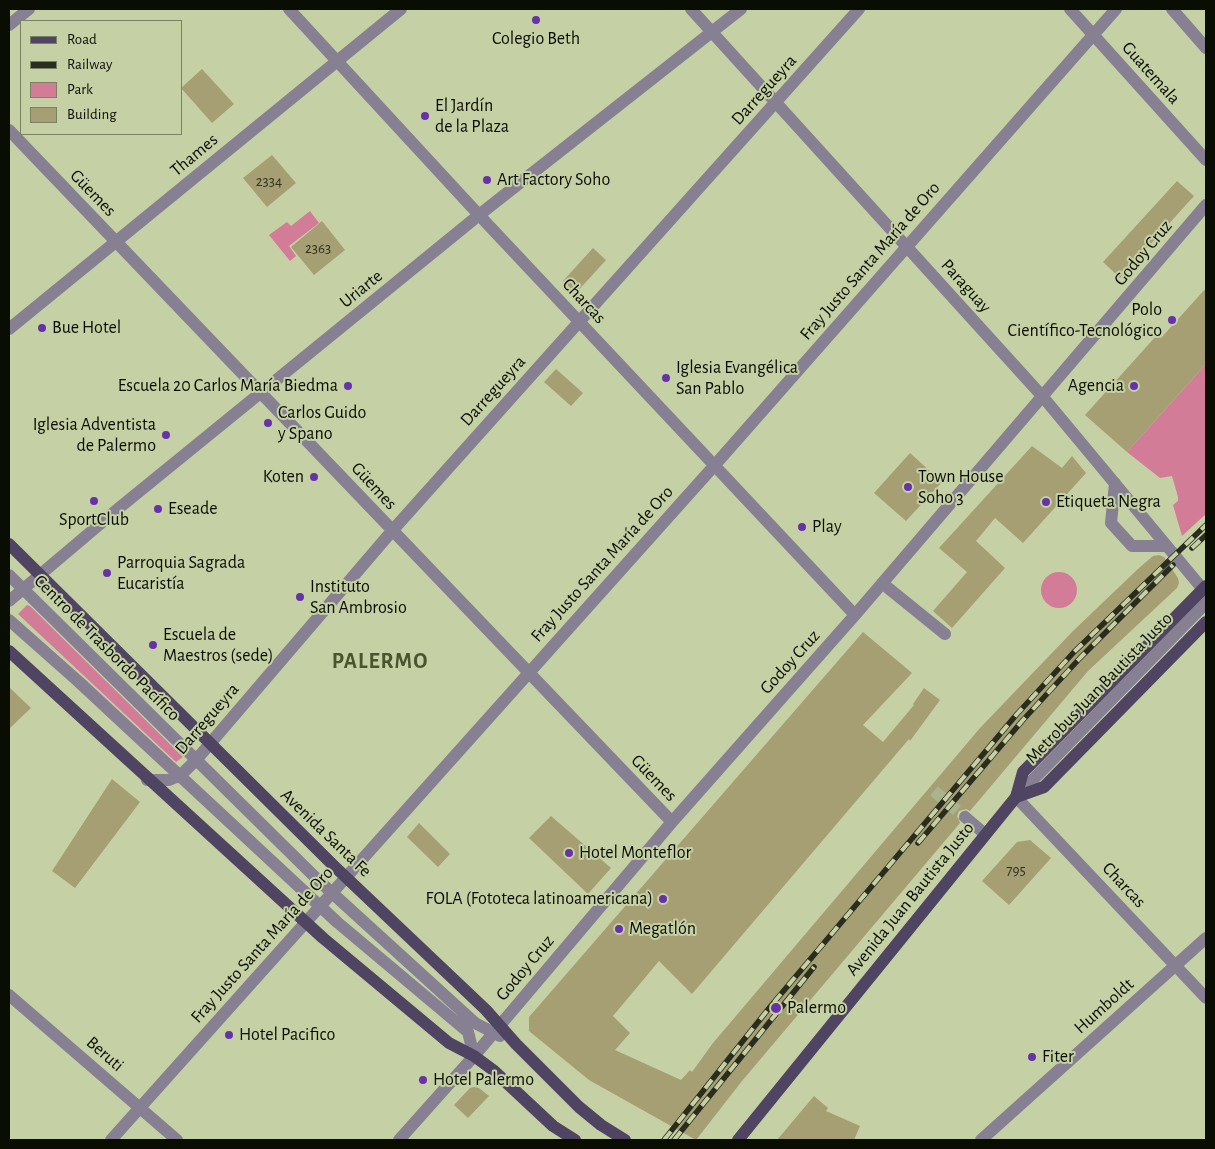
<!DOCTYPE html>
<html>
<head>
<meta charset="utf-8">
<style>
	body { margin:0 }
	#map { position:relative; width:1215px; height:1149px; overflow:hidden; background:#c5d0a5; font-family:"Alegreya Sans",sans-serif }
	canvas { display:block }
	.frame { position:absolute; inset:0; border:10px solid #0a0d02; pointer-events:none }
	.legend { position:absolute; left:20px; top:20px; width:162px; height:115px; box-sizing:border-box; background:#c5d0a5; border:1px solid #7a8264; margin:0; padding:6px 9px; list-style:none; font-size:15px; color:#0a0d02 }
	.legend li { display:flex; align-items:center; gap:10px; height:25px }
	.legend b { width:25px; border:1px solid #7a8264 }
</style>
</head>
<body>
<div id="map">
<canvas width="1215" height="1149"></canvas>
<div class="frame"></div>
<ul class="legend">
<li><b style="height:6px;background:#4f4462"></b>Road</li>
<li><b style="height:6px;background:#292d1d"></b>Railway</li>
<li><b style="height:14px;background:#d37c98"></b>Park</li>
<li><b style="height:14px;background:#a69f74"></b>Building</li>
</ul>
</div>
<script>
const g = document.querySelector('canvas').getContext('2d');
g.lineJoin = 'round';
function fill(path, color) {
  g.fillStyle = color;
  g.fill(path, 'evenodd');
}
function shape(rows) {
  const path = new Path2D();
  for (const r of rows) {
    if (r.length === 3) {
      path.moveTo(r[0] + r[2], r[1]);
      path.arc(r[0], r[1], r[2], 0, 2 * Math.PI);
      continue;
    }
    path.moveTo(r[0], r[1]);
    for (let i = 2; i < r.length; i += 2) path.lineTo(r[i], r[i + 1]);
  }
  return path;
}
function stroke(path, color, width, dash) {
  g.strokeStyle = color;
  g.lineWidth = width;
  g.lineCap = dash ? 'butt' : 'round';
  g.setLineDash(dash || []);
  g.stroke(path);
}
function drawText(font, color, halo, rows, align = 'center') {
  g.font = font + ' "Alegreya Sans",sans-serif';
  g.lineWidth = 4;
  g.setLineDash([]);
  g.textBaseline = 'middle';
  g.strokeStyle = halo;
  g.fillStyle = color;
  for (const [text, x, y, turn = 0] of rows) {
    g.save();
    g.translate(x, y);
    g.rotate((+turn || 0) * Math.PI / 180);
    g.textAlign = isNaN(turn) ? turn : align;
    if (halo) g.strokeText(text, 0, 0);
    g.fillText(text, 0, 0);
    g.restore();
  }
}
fill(shape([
	[310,211,319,223,289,246,296,256,290,261,269,235,287,222,291,226],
	[1206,364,1206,514,1182,536,1173,505,1178,501,1178,497,1172,476,1160,478,1127,452],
	[1059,590,18],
	[27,605,30,606,183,757,176,762,18,614]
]), '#d37c98');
fill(shape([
	[202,69,234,104,212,123,181,88],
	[272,155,296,183,267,207,243,178],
	[1177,181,1194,196,1120,278,1103,262],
	[322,221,345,250,314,275,291,247],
	[593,248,606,260,576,293,563,281],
	[1206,288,1206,364,1127,452,1085,415,1157,335,1161,338],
	[556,369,583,393,571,406,544,382],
	[1032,446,1062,468,1072,456,1086,473,1023,543,995,518,976,541,1005,568,952,628,933,611,967,572,939,548],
	[910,453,942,482,906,521,874,493],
	[1159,555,1164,557,1178,578,1179,583,1177,588,1088,671,970,811,966,809,959,811,957,816,960,823,742,1081,696,1140,589,1080,529,1031,529,1017,863,632,912,673,863,725,883,742,914,705,913,704,924,688,940,700,910,741,909,739,692,994,659,961,613,1016,630,1033,615,1050,681,1080,690,1070,692,1072,713,1043,980,728,1073,631,1139,568,1153,556],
	[9,687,31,708,9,729],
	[112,779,140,802,75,888,52,871],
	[551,816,611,868,588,894,529,838],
	[419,823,450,854,438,867,407,837],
	[1030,840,1051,858,1009,905,982,881,1017,842],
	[474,1087,479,1088,489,1096,468,1118,454,1105,470,1088],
	[814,1096,828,1108,826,1111,860,1126,854,1140,777,1140]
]), '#a69f74');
stroke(shape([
	[934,791,965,817]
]), '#a9b38d', 12, [12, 6]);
stroke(shape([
	[289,9,479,215,855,615],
	[691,9,1043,397,1206,593],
	[1070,9,1206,160],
	[1172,9,1206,48],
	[9,25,29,9],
	[9,130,672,822],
	[9,329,401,9],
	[1115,483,1111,523,1132,546,1166,546],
	[9,575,319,881,475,1023,500,1036],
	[882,583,945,634],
	[9,601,119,508,479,215,741,9],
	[1206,603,1016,797,1206,998],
	[9,620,79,682,337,922,468,1032,474,1056],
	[147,780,169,780,181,775,196,760,392,531,859,9],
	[965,817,985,834],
	[9,995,177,1140],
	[111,1140,714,466,1116,9],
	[399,1140,474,1056,672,822,855,615,1206,205],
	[981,1140,1206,938]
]), '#868092', 12);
stroke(shape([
	[9,544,333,865,486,1010,516,1044,579,1107,601,1125,625,1140],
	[9,651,323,938,449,1043,474,1056,493,1070,553,1126,575,1140],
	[1016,797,1044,787,1206,622],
	[738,1140,1016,797,1023,772,1206,586]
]), '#4f4462', 12);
const rail = shape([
	[1192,548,1206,535],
	[918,843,1023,720,1080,658,1173,565],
	[664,1140,770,1007,1017,714,1074,652,1206,525],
	[674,1140,814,967]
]);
stroke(rail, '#292d1d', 5.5);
stroke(rail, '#c5d0a5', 4, [11]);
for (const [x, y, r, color] of [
	[536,20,5,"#6731a8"],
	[425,116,5,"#6731a8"],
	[487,180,5,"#6731a8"],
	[1172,320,5,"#6731a8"],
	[42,328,5,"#6731a8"],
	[666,378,5,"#6731a8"],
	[348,386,5,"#6731a8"],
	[1134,386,5,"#6731a8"],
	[268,423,5,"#6731a8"],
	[166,435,5,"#6731a8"],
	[314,477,5,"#6731a8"],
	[908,487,5,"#6731a8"],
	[94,501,5,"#6731a8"],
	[1046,502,5,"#6731a8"],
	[158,509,5,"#6731a8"],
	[802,527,5,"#6731a8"],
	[107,573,5,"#6731a8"],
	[300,597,5,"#6731a8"],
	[153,645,5,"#6731a8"],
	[569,853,5,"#6731a8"],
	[663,899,5,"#6731a8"],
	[619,929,5,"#6731a8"],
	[776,1008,6,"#6731a8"],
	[229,1035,5,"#6731a8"],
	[1032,1057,5,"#6731a8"],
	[423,1080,5,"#6731a8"]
]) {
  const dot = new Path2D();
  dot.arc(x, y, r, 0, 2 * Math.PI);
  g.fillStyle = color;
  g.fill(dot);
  stroke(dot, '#c5d0a5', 2);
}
drawText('15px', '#31321e', null, [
	["2334",269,181],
	["2363",318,248],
	["795",1016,870]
]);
drawText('18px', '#0a0d02', '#c5d0a5', [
	["Colegio Beth",536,39,"center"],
	["El Jardín",435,106],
	["de la Plaza",435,127],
	["Art Factory Soho",497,180],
	["Polo",1162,310,"right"],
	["Científico-Tecnológico",1162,331,"right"],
	["Bue Hotel",52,328],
	["Iglesia Evangélica",676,368],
	["San Pablo",676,389],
	["Escuela 20 Carlos María Biedma",338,386,"right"],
	["Agencia",1124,386,"right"],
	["Carlos Guido",278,413],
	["y Spano",278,434],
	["Iglesia Adventista",156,425,"right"],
	["de Palermo",156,446,"right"],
	["Koten",304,477,"right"],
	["Town House",918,477],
	["Soho 3",918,498],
	["Etiqueta Negra",1056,502],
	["Eseade",168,509],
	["SportClub",94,520,"center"],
	["Play",812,527],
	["Parroquia Sagrada",117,563],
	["Eucaristía",117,584],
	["Instituto",310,587],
	["San Ambrosio",310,608],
	["Escuela de",163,635],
	["Maestros (sede)",163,656],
	["Hotel Monteflor",579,853],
	["FOLA (Fototeca latinoamericana)",653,899,"right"],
	["Megatlón",629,929],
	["Palermo",787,1008],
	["Hotel Pacifico",239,1035],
	["Fiter",1042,1057],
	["Hotel Palermo",433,1080]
], 'left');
drawText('18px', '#0a0d02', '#c5d0a5', [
	["Guatemala",1151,73,48],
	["Darregueyra",764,90,-48],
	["Thames",194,155,-40],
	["Güemes",93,193,46],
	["Godoy Cruz",1143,253,-50],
	["Fray Justo Santa María de Oro",870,261,-49],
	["Paraguay",966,286,48],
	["Uriarte",361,289,-39],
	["Charcas",584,301,47],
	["Darregueyra",493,391,-48],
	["Güemes",374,486,47],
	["Fray Justo Santa María de Oro",602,564,-48],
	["Centro de Trasbordo Pacífico",107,648,45],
	["Godoy Cruz",790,662,-48],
	["Metrobus Juan Bautista Justo",1099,688,-46],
	["Darregueyra",207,719,-49],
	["Güemes",654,778,46],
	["Avenida Santa Fe",326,833,44],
	["Charcas",1124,885,47],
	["Avenida Juan Bautista Justo",910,899,-51],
	["Fray Justo Santa María de Oro",262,945,-48],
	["Godoy Cruz",525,968,-50],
	["Humboldt",1104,1006,-42],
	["Beruti",105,1054,41]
]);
g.letterSpacing = '1px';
drawText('bold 22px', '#4b542d', '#c5d0a5', [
	["PALERMO",380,661]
]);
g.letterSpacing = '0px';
</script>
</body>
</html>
